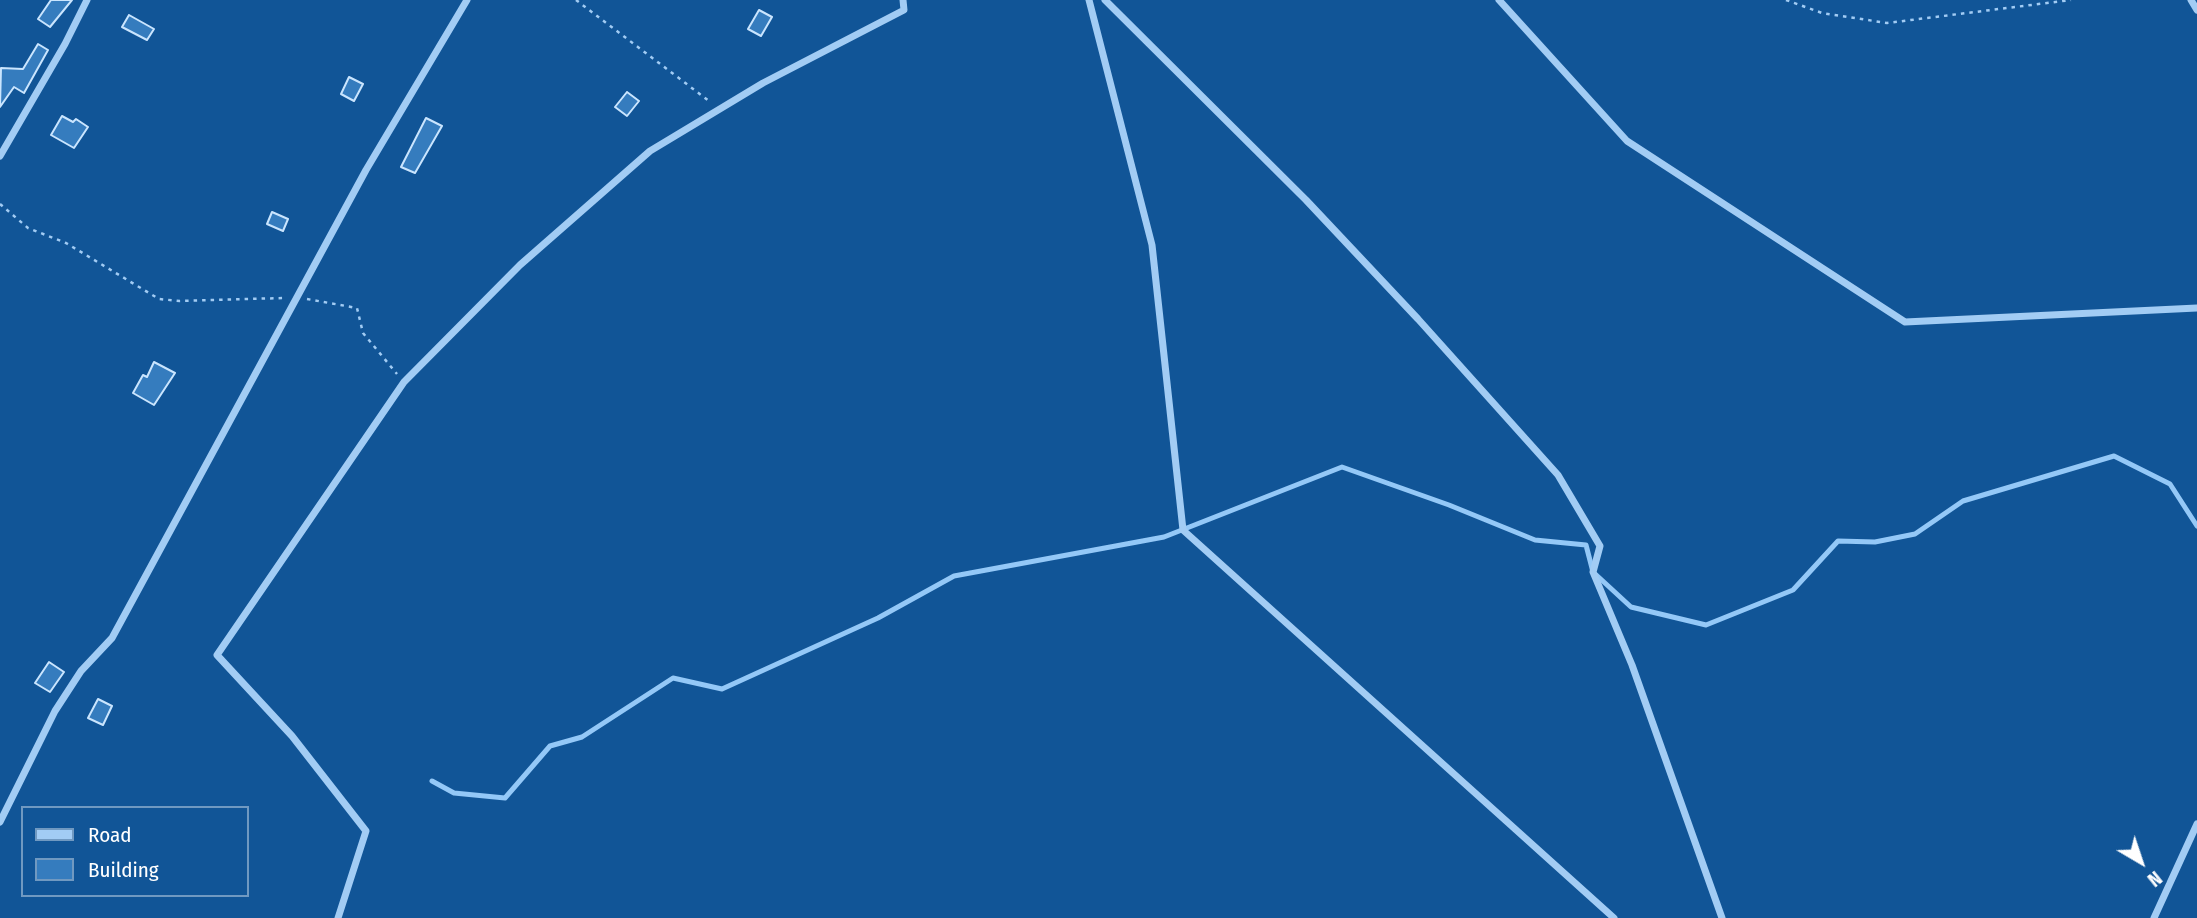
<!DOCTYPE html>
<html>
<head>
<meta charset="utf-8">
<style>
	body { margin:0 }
	#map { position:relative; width:2197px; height:918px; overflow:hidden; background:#115597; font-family:"Fira Sans Condensed",sans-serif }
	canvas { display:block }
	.legend { position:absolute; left:21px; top:806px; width:228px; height:91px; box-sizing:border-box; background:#115597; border:2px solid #7099c1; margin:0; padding:9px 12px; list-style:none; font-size:21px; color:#fff }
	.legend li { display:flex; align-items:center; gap:14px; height:35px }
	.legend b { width:35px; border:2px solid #7099c1 }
	.north { position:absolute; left:2106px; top:827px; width:70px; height:70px; -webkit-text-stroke:5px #115597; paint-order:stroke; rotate:141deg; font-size:19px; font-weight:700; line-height:28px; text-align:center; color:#fff }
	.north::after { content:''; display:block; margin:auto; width:24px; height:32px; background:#fff; clip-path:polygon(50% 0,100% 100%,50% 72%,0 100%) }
</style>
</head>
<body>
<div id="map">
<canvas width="2197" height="918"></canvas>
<ul class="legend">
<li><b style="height:9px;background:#a2ccf4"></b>Road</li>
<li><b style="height:19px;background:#357cbe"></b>Building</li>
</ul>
<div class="north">N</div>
</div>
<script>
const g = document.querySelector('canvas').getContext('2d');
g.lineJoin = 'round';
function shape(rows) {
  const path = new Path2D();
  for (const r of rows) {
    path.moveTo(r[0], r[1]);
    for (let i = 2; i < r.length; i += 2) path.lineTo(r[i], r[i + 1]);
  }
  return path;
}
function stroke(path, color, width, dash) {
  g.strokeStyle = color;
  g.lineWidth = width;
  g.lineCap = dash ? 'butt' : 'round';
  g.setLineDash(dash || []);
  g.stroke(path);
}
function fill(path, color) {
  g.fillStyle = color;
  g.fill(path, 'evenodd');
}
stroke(shape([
	[432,781,454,793,505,798,550,746,582,737,673,678,722,689,878,618,954,576,1164,537,1342,467,1449,505,1535,540,1586,545,1593,572,1631,607,1706,625,1793,590,1838,541,1875,542,1915,534,1963,501,2114,456,2170,484,2197,526]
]), '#94c8f7', 5);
const building = shape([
	[51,0,72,0,50,27,38,19,51,0],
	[759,10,772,17,761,36,748,29,759,10],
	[129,15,154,29,147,40,122,27,129,15],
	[38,44,48,50,24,93,14,87,0,107,1,68,23,69,38,44],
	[349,77,363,84,354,101,341,94,349,77],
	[627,92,639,101,627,116,615,107,627,92],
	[62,116,73,122,76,119,88,127,74,148,51,135,62,116],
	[426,118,442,126,415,173,401,167,426,118],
	[272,212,288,219,283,231,267,224,272,212],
	[154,362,175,373,154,405,133,393,143,375,147,377,154,362],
	[49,662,64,672,50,692,35,683,49,662],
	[98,699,112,706,103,725,88,718,98,699]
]);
fill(building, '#357cbe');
stroke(building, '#cae5fe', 2);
stroke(shape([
	[576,0,709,101],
	[1786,0,1822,13,1887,23,2071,0],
	[0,204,28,228,66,243,159,299,180,301,283,298],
	[307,299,357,308,363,333,397,374]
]), '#a2ccf4', 2.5, [3.5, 5]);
stroke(shape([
	[1089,0,1152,245,1183,530,1614,918],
	[1105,0,1306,200,1418,319,1558,475,1600,546,1593,572,1632,665,1722,918],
	[1499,0,1627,141,1905,322,2197,308],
	[2191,0,2197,10],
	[0,156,65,44,87,0],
	[0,822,55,711,81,671,112,638,366,170,467,0],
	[338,918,366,831,292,736,217,655,404,382,520,265,650,151,763,83,904,10,903,0],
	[2154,918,2197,824]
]), '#a2ccf4', 7);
</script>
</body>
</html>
